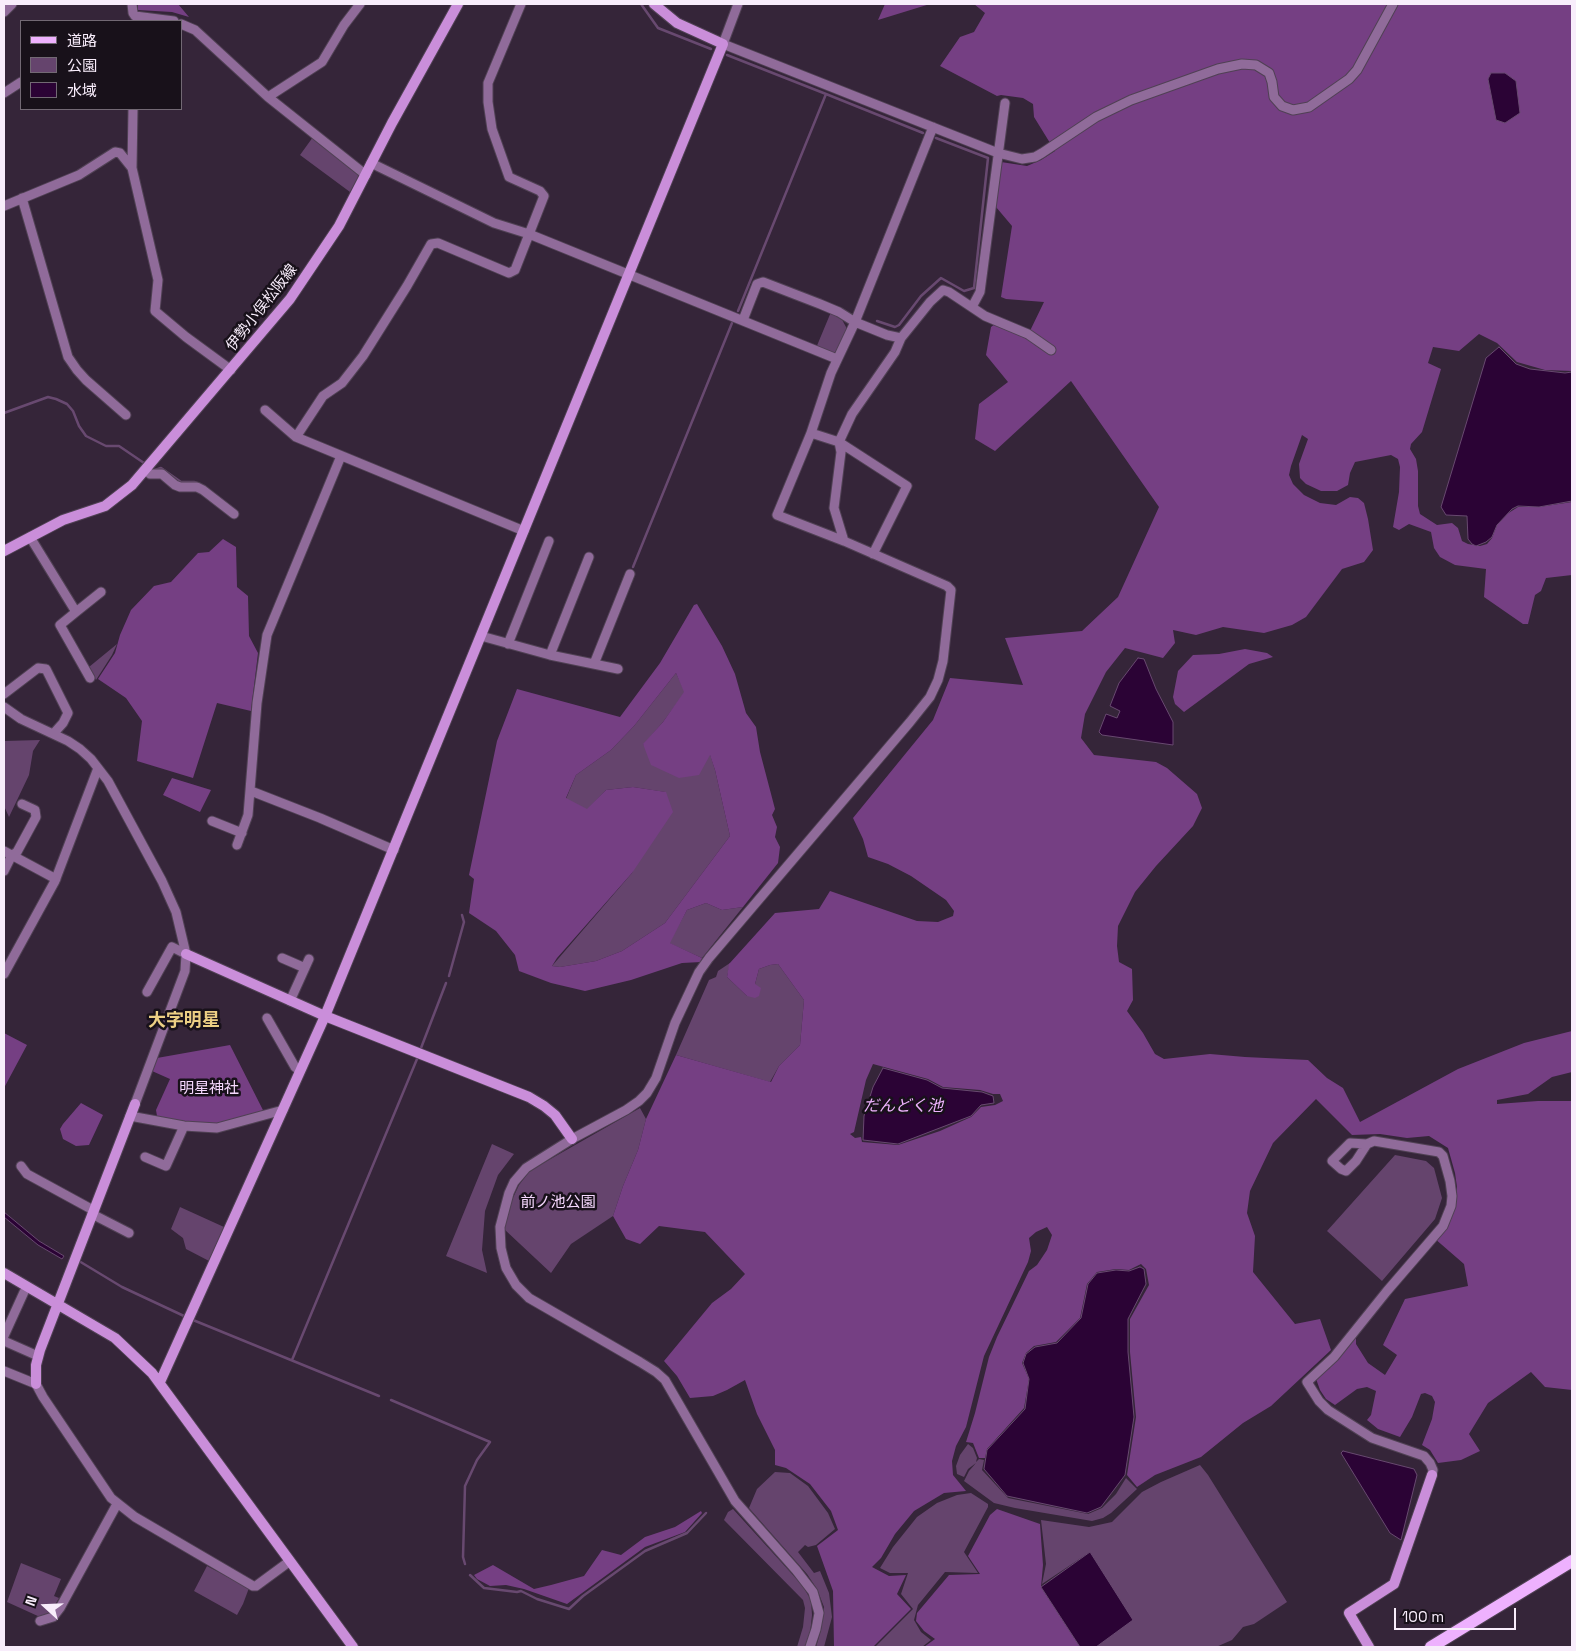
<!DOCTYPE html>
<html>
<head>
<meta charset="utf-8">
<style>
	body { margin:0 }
	#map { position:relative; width:1576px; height:1651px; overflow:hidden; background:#352539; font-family:"Space Grotesk","Noto Sans JP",sans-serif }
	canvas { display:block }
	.frame { position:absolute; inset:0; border:5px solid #f8edfb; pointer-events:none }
	.legend { position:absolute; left:20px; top:20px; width:162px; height:90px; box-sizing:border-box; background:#18111a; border:1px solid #726974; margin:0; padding:6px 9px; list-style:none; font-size:15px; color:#f8edfb }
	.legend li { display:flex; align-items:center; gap:10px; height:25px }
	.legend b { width:25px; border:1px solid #726974 }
	.north { position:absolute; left:20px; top:1581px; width:50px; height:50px; -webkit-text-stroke:4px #18111a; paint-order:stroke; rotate:290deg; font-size:14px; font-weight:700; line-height:20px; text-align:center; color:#f8edfb }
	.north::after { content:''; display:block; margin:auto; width:18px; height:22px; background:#f8edfb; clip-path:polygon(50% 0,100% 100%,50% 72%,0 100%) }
	.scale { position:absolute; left:1394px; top:1608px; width:122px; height:22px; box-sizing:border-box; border:2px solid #f8edfb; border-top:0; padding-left:6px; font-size:15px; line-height:18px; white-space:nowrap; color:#f8edfb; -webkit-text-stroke:4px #18111a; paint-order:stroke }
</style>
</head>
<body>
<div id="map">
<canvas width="1576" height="1651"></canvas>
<div class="frame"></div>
<ul class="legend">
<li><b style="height:6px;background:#eeb1fe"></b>道路</li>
<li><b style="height:14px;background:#65446d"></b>公園</li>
<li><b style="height:14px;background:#2b0335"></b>水域</li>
</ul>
<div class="north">N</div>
<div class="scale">100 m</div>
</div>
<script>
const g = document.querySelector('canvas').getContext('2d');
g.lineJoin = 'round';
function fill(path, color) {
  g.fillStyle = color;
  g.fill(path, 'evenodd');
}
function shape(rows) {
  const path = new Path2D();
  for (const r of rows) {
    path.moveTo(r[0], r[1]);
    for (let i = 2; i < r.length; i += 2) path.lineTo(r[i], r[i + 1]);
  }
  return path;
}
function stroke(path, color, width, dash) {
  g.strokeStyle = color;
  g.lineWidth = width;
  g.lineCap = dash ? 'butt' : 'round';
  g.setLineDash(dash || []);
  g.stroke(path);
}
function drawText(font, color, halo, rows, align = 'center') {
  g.font = font + ' "Space Grotesk","Noto Sans JP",sans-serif';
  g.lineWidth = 5;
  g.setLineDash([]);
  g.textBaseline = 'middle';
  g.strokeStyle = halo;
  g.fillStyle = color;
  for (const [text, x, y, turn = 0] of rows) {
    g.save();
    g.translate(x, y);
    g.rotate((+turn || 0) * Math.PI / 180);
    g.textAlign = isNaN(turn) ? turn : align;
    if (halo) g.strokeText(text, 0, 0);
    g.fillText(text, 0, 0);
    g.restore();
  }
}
fill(shape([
	[313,137,360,175,350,192,300,155],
	[831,312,840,316,846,327,846,332,838,351,831,354,816,348],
	[117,644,112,655,96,680,89,667],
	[676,673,685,692,663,722,643,745,710,754,715,770,730,836,665,923,622,951,596,961,560,967,552,966,632,873,665,792,633,787,606,790,587,810,566,799,576,775,611,750,634,726],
	[40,740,33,751,29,775,9,817,4,806,4,741],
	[706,903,722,910,743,907,702,958,669,943,687,910],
	[730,963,727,977,747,996,755,984,759,969,770,965,778,964,804,1000,800,1045,779,1066,770,1082,676,1055,709,980,716,977,718,971],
	[640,1108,646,1119,638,1150,623,1186,613,1216,571,1244,551,1273,504,1229,511,1202,519,1185,529,1172,540,1165],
	[492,1144,514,1154,498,1175,485,1211,482,1250,487,1273,446,1256],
	[1395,1155,1426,1161,1434,1168,1442,1198,1435,1219,1382,1281,1327,1231],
	[180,1207,224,1227,225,1230,211,1262,186,1249,183,1238,171,1229],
	[968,1444,973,1448,977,1458,976,1462,979,1459,984,1460,982,1470,1008,1498,1088,1514,1102,1508,1116,1494,1126,1478,1137,1489,1111,1513,1103,1518,1092,1521,1015,1508,994,1503,964,1481,969,1471,976,1463,968,1469,964,1477,957,1474,956,1466,960,1455],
	[1200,1465,1208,1475,1287,1602,1254,1624,1243,1627,1232,1640,1216,1647,1096,1647,1132,1620,1090,1552,1042,1584,1046,1564,1041,1520,1089,1527,1112,1522,1142,1492,1161,1482],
	[775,1472,790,1473,808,1486,828,1513,835,1529,816,1545,808,1547,805,1545,798,1552,814,1573,820,1571,829,1593,832,1617,824,1647,816,1647,821,1630,824,1607,817,1589,807,1574,749,1508,757,1489],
	[971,1493,988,1504,988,1507,964,1552,978,1573,945,1572,918,1605,914,1620,921,1632,931,1640,922,1647,875,1647,913,1609,901,1594,908,1573,890,1573,880,1568,893,1547,917,1517,937,1503,957,1495],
	[733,1509,802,1585,811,1600,812,1615,810,1634,806,1647,797,1647,803,1627,805,1608,803,1600,724,1520,728,1512],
	[21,1563,61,1579,54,1596,59,1598,49,1615,40,1617,7,1602],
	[207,1566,249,1588,243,1604,237,1615,194,1591]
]), '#65446d');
fill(shape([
	[138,4,178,4,189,17,172,12,138,10],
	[885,4,930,4,878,20],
	[974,4,1572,4,1572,371,1545,370,1517,362,1497,343,1479,334,1459,351,1433,347,1428,363,1441,369,1422,432,1411,444,1410,449,1416,459,1418,471,1418,506,1420,514,1437,525,1452,523,1458,528,1462,541,1468,544,1480,546,1487,544,1492,538,1497,525,1507,514,1518,507,1539,507,1572,502,1572,575,1546,578,1541,591,1535,595,1528,624,1523,624,1484,597,1486,569,1455,565,1440,557,1434,548,1431,532,1409,524,1399,530,1393,527,1399,492,1400,467,1398,459,1391,455,1355,462,1350,473,1348,485,1337,491,1321,491,1306,484,1300,478,1299,464,1308,439,1302,435,1291,466,1289,475,1293,484,1304,495,1320,503,1336,505,1350,497,1358,498,1364,503,1368,519,1373,550,1364,562,1342,569,1306,617,1292,625,1264,633,1223,627,1196,635,1173,630,1175,643,1163,658,1125,648,1106,672,1085,714,1081,738,1094,755,1156,762,1167,768,1197,794,1202,808,1193,826,1156,866,1135,892,1118,926,1117,946,1119,962,1132,969,1133,1000,1127,1011,1143,1033,1155,1054,1164,1059,1210,1054,1245,1057,1308,1060,1327,1078,1343,1088,1360,1122,1458,1069,1524,1043,1572,1031,1572,1072,1552,1077,1528,1094,1497,1100,1497,1104,1538,1101,1572,1101,1572,1390,1545,1387,1531,1372,1488,1403,1469,1434,1480,1451,1461,1460,1438,1463,1430,1450,1422,1445,1432,1419,1435,1402,1432,1396,1425,1393,1421,1394,1412,1417,1400,1437,1378,1429,1367,1420,1371,1415,1376,1391,1367,1387,1357,1389,1335,1405,1326,1399,1320,1390,1315,1376,1356,1332,1356,1344,1368,1363,1385,1375,1397,1355,1383,1345,1405,1299,1468,1286,1464,1264,1434,1238,1454,1206,1457,1187,1455,1173,1448,1148,1429,1136,1407,1138,1380,1134,1352,1135,1316,1099,1273,1143,1250,1191,1247,1213,1255,1236,1253,1272,1295,1324,1320,1319,1331,1350,1271,1406,1243,1423,1201,1457,1155,1475,1137,1487,1127,1475,1136,1417,1130,1352,1130,1319,1149,1285,1146,1269,1141,1264,1129,1270,1116,1269,1097,1272,1087,1284,1080,1318,1056,1342,1034,1346,1026,1353,1022,1363,1029,1379,1024,1408,987,1449,985,1458,979,1458,973,1443,966,1442,975,1413,989,1357,997,1337,1029,1271,1037,1265,1047,1250,1052,1235,1047,1227,1036,1232,1029,1238,1031,1251,1028,1262,984,1356,966,1427,956,1446,952,1461,953,1475,966,1491,944,1493,914,1511,895,1534,881,1558,872,1567,889,1576,906,1575,897,1594,911,1609,873,1647,834,1647,833,1591,817,1546,838,1530,831,1511,810,1484,786,1468,775,1465,775,1450,757,1414,745,1380,727,1390,713,1396,690,1398,677,1376,664,1361,712,1303,731,1289,745,1274,705,1232,659,1226,640,1244,626,1239,613,1216,623,1186,638,1150,646,1119,676,1055,771,1082,779,1066,800,1045,804,1000,778,964,770,965,759,969,755,984,761,988,759,996,755,998,747,996,727,977,729,964,775,913,819,909,830,891,917,921,938,922,953,916,954,911,946,900,911,876,888,864,868,857,863,839,853,818,933,720,950,678,1023,685,1005,638,1082,631,1118,597,1159,507,1071,381,995,451,975,439,979,404,1008,382,986,355,991,327,995,324,1028,335,1044,302,1006,299,1001,297,1012,226,996,207,1001,162,1027,166,1041,160,1055,151,1034,117,1033,104,1023,98,1001,95,997,96,940,66,960,37,974,32,985,13],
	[873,1064,928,1079,943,1087,980,1090,993,1094,1000,1094,1003,1101,995,1105,981,1107,971,1117,940,1131,898,1145,862,1142,861,1137,855,1138,850,1134,854,1132,866,1080],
	[223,539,236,547,237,587,248,596,249,636,258,653,251,711,217,703,193,778,137,761,142,721,126,698,98,679,115,653,120,635,131,610,154,586,171,582,198,553,209,552],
	[697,604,722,646,735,674,746,713,756,727,760,752,775,809,772,815,777,827,775,837,780,847,778,863,743,907,722,910,706,903,687,910,670,943,702,958,701,962,682,963,631,980,585,991,551,983,519,971,515,955,496,931,469,913,474,879,469,875,497,741,517,689,620,717,660,663,694,605],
	[676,673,684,692,663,722,643,744,651,765,679,778,699,775,710,755,715,770,730,836,665,923,622,951,596,961,560,967,552,966,557,958,632,873,673,812,666,792,633,787,606,790,587,809,566,798,576,775,611,750,634,726],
	[1245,649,1267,653,1273,657,1249,664,1184,712,1175,704,1173,697,1178,671,1193,655,1219,654],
	[172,778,211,790,200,812,163,795],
	[4,1033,27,1045,4,1088],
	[230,1045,266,1116,217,1128,158,1122,156,1110,170,1079,152,1071,157,1058],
	[81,1103,103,1115,89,1145,76,1146,63,1139,60,1129,63,1124],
	[997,1509,1040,1524,1043,1565,1041,1587,1080,1647,924,1647,935,1639,924,1631,916,1621,917,1613,949,1575,980,1574,968,1556,990,1515],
	[701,1511,702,1513,685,1532,645,1547,567,1604,524,1589,506,1585,490,1586,477,1579,474,1575,493,1565,534,1589,551,1585,584,1576,602,1550,621,1555,645,1537,675,1527]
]), '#753f83');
const water = shape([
	[1491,73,1505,73,1516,81,1520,113,1505,123,1496,120,1488,79,1491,73],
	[1499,347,1516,364,1530,369,1565,373,1572,372,1572,501,1539,507,1518,506,1512,509,1497,525,1492,537,1486,542,1476,546,1472,544,1468,539,1467,516,1446,515,1441,507,1486,358,1499,347],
	[1138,658,1144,659,1156,689,1173,722,1173,745,1102,735,1099,732,1106,714,1117,718,1120,711,1110,706,1119,683,1138,658],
	[883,1068,927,1080,942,1088,982,1092,993,1096,994,1103,981,1105,971,1116,898,1144,863,1140,864,1116,873,1087,883,1068],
	[4,1212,39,1241,64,1256,62,1259,38,1245,4,1217,4,1212],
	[1140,1267,1144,1269,1146,1284,1128,1319,1128,1352,1134,1417,1125,1475,1101,1507,1087,1513,1007,1496,984,1469,987,1450,1025,1409,1029,1379,1023,1363,1026,1354,1035,1347,1057,1343,1081,1318,1088,1284,1097,1273,1116,1270,1129,1271,1140,1267],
	[1343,1451,1414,1469,1417,1475,1401,1540,1390,1533,1341,1453,1343,1451],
	[1090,1552,1133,1620,1096,1647,1080,1647,1041,1587,1090,1552]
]);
fill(water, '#2b0335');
stroke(water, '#684970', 1);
stroke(shape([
	[641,4,658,28,711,49],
	[727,55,826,94,738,311],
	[826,94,923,133],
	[877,321,895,327,899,325,921,296,941,278,964,291,974,288,988,158,936,138],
	[4,413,48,397,56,399,67,404,73,411,79,426,86,436,106,446,119,446,144,463],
	[155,470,161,468,181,482,194,482,197,483],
	[633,567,732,323],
	[449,976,464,922,462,915],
	[421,1048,446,983],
	[79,1261,122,1287,184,1316],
	[193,1320,379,1396],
	[292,1360,417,1059],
	[391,1400,490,1442,477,1460,465,1486,463,1557,465,1564],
	[470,1575,484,1588,517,1592,521,1591,537,1599,569,1609,583,1596,645,1551,687,1533,706,1513]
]), '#684970', 2.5);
const street = shape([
	[132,4,133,13,135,16,174,21],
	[738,4,723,44,998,153,1022,159,1035,157,1042,153,1096,117,1131,100,1218,69,1242,64,1256,65,1269,73,1272,82,1274,97,1282,106,1293,110,1309,107,1349,79,1357,70,1393,4],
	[4,12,12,4],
	[181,24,195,30,268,97,366,175],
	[4,93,21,82],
	[268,97,322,62,344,25,360,4],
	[133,109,132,168,158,280,155,311,186,337,231,370],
	[371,163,494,223,529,234,837,359],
	[22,198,68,357,77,370,86,380,126,415],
	[4,206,79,175,115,152,120,153,132,168],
	[972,307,980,292,1005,103],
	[743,320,757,284,763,282,820,304,839,312,855,322,887,335,901,338,930,302,943,290,949,292,985,316,1028,334,1051,350],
	[265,410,296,437,524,531],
	[811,433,839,442,907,486,873,554],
	[296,437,323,396,342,383,363,356,407,286,431,244,438,243,509,273,515,270,544,196,540,191,509,177,492,129,488,102,488,83,521,4],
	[146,470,150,474,162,474,175,485,180,487,197,487,203,490,234,514],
	[30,537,76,612,60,625,90,678],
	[844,541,834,508,841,452,839,442,852,414,895,352,901,338],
	[76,612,101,592],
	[481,636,550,655,618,669],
	[508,644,549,541],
	[550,655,589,557],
	[594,664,630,574],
	[4,694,38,668,46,669,68,713,63,723,54,733],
	[4,707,21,719,68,741,80,749,91,759,108,781,162,881,176,912,186,954,185,971,135,1104],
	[251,791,320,818,394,850],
	[212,821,242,833],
	[237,845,248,815,257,703,267,635,341,456],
	[4,851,56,879],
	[4,871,12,855,17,852,36,817,35,810,22,804],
	[282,958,305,968],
	[4,974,55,881,98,768],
	[147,992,172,947,186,954],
	[290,1001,309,959],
	[267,1018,295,1067,300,1071],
	[130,1116,184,1126,217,1128,283,1110],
	[1367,1144,1356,1161,1346,1171,1341,1169,1332,1161,1350,1143,1367,1144,1374,1141,1439,1152,1443,1156,1450,1181,1452,1196,1451,1206,1443,1226,1387,1291,1334,1357,1307,1382,1319,1401,1328,1410,1372,1438,1424,1456,1430,1463,1433,1470,1432,1475],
	[145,1157,166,1166,184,1126],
	[21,1166,27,1174,93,1210],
	[92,1214,129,1233],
	[4,1336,24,1292],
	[4,1341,38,1356],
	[4,1371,36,1384,43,1397,111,1498,135,1517,253,1586,256,1586,290,1561],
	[40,1621,53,1617,60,1608,117,1504],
	[810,1647,816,1629,819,1613,813,1592,796,1570,735,1501,665,1380,656,1372,640,1362,529,1298,516,1285,506,1268,501,1248,500,1227,509,1193,514,1182,526,1168,572,1139,626,1110,639,1101,647,1093,656,1078,675,1023,699,972,709,958,910,722,930,697,938,680,943,661,951,590,947,586,844,541,777,515,811,433,831,373,855,322,933,127]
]);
const secondary = shape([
	[4,551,63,520,105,506,132,485,290,299,339,226,392,123,458,4],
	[186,954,325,1016,529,1097,544,1106,555,1115,572,1139],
	[4,1273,115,1338,152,1373,353,1647],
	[160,1382,325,1016,723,44,677,23,654,4],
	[36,1384,36,1365,40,1350,135,1104],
	[1369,1647,1349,1613,1394,1584,1432,1475]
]);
const primary = shape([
	[1431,1647,1572,1561]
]);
stroke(street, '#504154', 11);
stroke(secondary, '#504154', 12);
stroke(primary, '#504154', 14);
stroke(street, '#906b9a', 9);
stroke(secondary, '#ca8eda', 10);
stroke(primary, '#eeb1fe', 12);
drawText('15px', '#f8edfb', '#18111a', [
	["伊勢小俣松阪線",262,308,-52]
]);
drawText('15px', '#f6d8fe', '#18111a', [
	["明星神社",209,1089],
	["前ノ池公園",558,1203]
]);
drawText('italic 16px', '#eeb2fe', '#18111a', [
	["だんどく池",903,1107]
]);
drawText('bold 18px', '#eccf84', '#18111a', [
	["大字明星",184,1021]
]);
</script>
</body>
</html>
